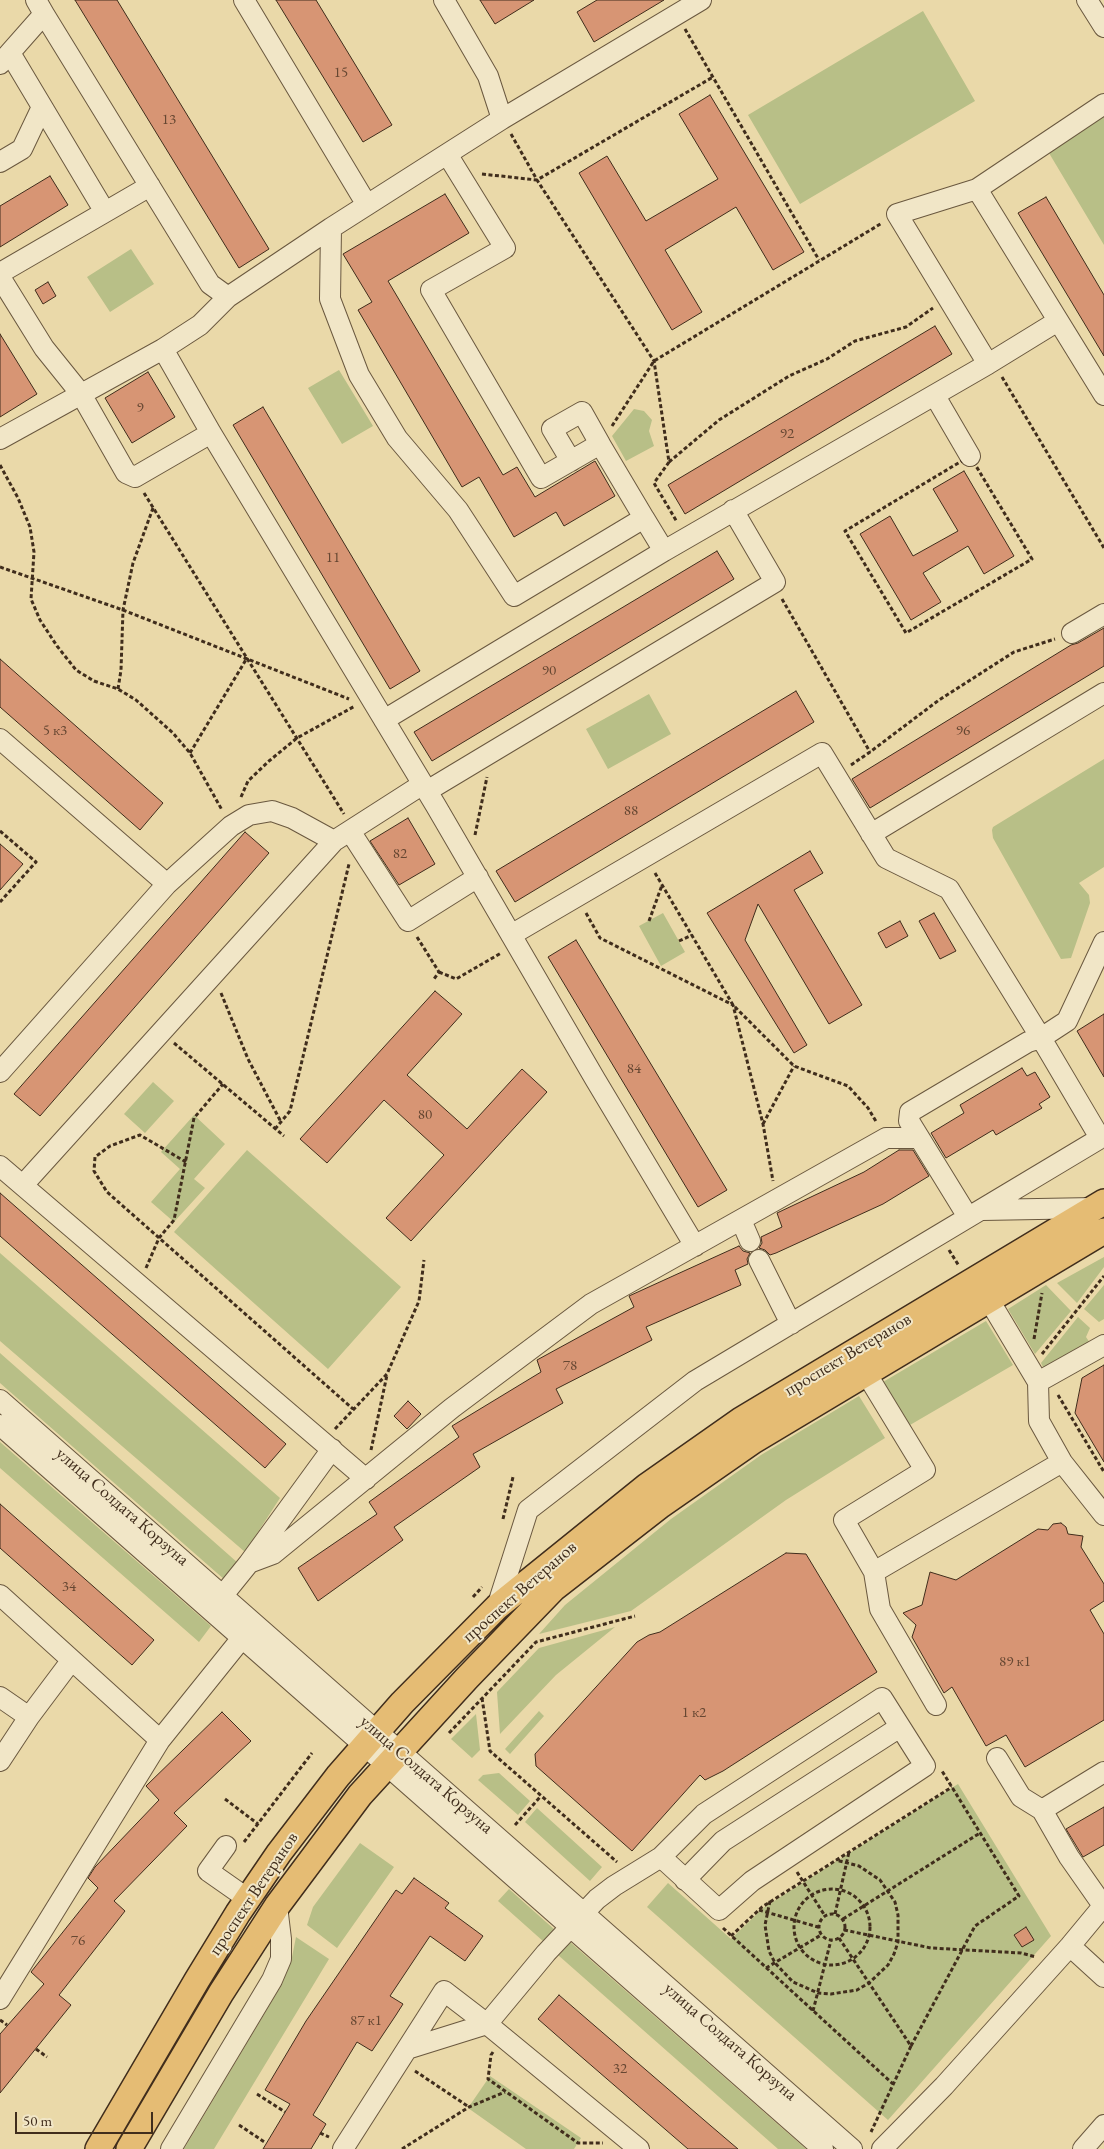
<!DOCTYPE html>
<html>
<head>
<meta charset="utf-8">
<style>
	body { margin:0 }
	#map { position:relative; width:1104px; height:2149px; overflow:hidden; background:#ead9a9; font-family:"EB Garamond",serif }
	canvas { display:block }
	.scale { position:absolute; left:15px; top:2112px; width:138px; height:22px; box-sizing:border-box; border:2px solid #402d1c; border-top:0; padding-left:6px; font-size:15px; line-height:18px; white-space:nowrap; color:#402d1c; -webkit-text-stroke:4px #f1e6c7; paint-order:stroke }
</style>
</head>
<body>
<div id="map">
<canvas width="1104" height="2149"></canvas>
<div class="scale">50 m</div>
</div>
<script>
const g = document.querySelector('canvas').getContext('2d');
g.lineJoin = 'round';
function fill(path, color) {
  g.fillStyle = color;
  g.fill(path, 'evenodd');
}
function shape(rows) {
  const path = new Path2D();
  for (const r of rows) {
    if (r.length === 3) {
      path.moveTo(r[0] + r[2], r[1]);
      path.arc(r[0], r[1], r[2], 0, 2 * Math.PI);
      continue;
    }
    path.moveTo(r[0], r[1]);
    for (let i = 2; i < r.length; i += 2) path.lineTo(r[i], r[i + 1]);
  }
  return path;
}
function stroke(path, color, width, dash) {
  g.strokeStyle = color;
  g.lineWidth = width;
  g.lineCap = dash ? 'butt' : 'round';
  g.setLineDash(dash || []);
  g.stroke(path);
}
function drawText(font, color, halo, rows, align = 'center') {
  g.font = font + ' "EB Garamond",serif';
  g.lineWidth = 4;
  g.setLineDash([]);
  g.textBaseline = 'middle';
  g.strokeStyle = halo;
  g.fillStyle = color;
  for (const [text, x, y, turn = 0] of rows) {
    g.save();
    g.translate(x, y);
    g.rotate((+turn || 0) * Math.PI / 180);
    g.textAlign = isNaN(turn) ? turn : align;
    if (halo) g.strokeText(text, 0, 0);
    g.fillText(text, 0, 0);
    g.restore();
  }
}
fill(shape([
	[923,11,975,101,800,204,748,115],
	[1104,101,1104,245,1043,143],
	[131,249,154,284,110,312,87,277],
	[339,370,373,426,342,444,308,388],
	[634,409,644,411,652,420,649,431,654,446,626,461,612,436],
	[649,694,671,734,608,769,586,729],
	[1104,759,1104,867,1079,883,1089,895,1090,903,1071,958,1061,959,993,838,992,830,993,827],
	[663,913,685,952,661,966,639,926],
	[153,1082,174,1101,145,1133,124,1114],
	[194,1115,225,1144,194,1179,205,1188,174,1222,151,1202,180,1169,161,1152],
	[247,1150,401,1287,328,1369,174,1232],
	[0,1253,280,1498,245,1552,0,1341],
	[1104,1257,1104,1267,1077,1303,1057,1283],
	[1046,1285,1071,1311,1035,1354,1008,1309],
	[1104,1285,1104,1319,1099,1322,1084,1309],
	[1078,1317,1090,1328,1086,1337,1092,1346,1046,1373,1041,1363],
	[986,1321,1013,1365,910,1425,883,1382],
	[0,1353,238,1563,225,1580,0,1383],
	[859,1396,885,1438,786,1500,631,1611,539,1634,565,1605,671,1519,761,1455],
	[0,1442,211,1626,199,1642,0,1468],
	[615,1627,556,1675,500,1734,497,1692,539,1648],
	[539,1711,544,1716,510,1754,505,1749],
	[476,1714,480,1750,472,1758,451,1739],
	[499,1773,530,1801,518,1815,478,1780,483,1775],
	[958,1784,1051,1936,888,2120,647,1907,668,1883,731,1939,763,1908],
	[537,1808,602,1867,590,1881,525,1822],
	[360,1843,394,1867,337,1948,307,1925,313,1907],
	[509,1889,555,1930,544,1942,498,1901],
	[296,1937,329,1959,214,2149,184,2149,281,1986,291,1962],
	[570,1942,806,2149,778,2149,558,1955],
	[490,2076,581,2138,574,2149,526,2149,468,2108]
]), '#b8bf87');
const building = shape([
	[75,0,117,0,269,249,239,268,75,0],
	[276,0,316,0,392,125,363,142,276,0],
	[480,0,534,0,495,24,480,0],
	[597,0,664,0,594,42,577,12,597,0],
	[710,95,804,252,773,270,736,207,665,250,702,312,672,330,579,173,607,156,646,221,718,179,679,114,710,95],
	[50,176,68,205,0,247,0,206,50,176],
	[445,194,469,233,388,281,503,475,517,467,535,497,595,461,615,496,564,526,556,512,514,537,479,477,462,487,358,310,372,302,343,254,445,194],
	[1046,197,1104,295,1104,356,1018,213,1046,197],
	[48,282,56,296,43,304,35,290,48,282],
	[935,326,952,354,685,514,668,485,935,326],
	[0,334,37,394,0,417,0,334],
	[148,372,175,417,132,443,105,398,148,372],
	[263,407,420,671,390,689,233,425,263,407],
	[964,471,1014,556,984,574,968,546,923,573,941,602,911,620,860,534,890,516,913,556,958,531,933,489,964,471],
	[717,551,734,579,432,761,414,732,717,551],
	[1104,628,1104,666,870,808,852,779,1071,645,1078,643,1104,628],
	[0,659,163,803,140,830,0,707,0,659],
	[796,691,814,722,515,902,496,871,796,691],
	[408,818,435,864,399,885,370,841,408,818],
	[245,832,269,853,40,1116,14,1094,245,832],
	[0,844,23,864,0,890,0,844],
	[810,851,823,873,794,890,862,1005,829,1024,758,904,745,940,807,1045,794,1053,707,913,810,851],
	[934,913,956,951,940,959,919,921,934,913],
	[900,921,908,936,886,948,878,933,900,921],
	[576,940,727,1190,698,1207,548,957,576,940],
	[435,991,462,1014,407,1075,467,1129,522,1069,547,1092,411,1241,386,1218,444,1155,384,1100,327,1163,300,1139,435,991],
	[1104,1014,1104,1077,1077,1031,1104,1014],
	[1022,1068,1027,1076,1035,1072,1050,1097,1039,1104,1042,1108,996,1135,993,1130,946,1158,931,1133,964,1113,960,1105,1022,1068],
	[899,1150,913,1150,929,1176,883,1204,776,1253,770,1255,765,1250,759,1248,762,1243,761,1237,782,1227,777,1213,864,1172,899,1150],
	[0,1193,286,1444,265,1468,0,1236,0,1193],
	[739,1246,743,1251,750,1253,747,1259,748,1264,735,1270,741,1285,646,1327,652,1340,556,1389,563,1403,473,1454,480,1467,394,1527,403,1540,318,1601,298,1568,377,1514,369,1502,459,1437,452,1426,541,1372,537,1360,634,1307,629,1296,739,1246],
	[1104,1365,1104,1462,1075,1413,1082,1378,1104,1365],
	[408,1401,421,1414,407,1429,394,1416,408,1401],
	[0,1504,154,1640,132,1665,0,1548,0,1504],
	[1061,1523,1066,1527,1068,1534,1083,1536,1081,1547,1104,1584,1104,1601,1090,1610,1104,1634,1104,1720,1025,1767,1006,1735,986,1746,952,1687,944,1693,912,1637,916,1625,903,1613,922,1605,930,1572,956,1580,1038,1529,1048,1530,1053,1524,1061,1523],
	[786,1553,806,1554,877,1672,723,1771,705,1780,700,1775,632,1851,536,1766,535,1754,637,1642,649,1635,660,1632,786,1553],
	[222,1712,251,1741,174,1813,187,1826,114,1901,125,1911,59,1995,71,2005,0,2093,0,2034,44,1984,31,1972,98,1888,88,1878,95,1867,159,1800,146,1786,222,1712],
	[1104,1807,1104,1845,1083,1857,1066,1829,1104,1807],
	[414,1878,449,1903,445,1908,483,1936,465,1961,430,1936,390,1996,403,2004,396,2015,372,2051,357,2042,313,2115,326,2124,311,2149,263,2149,290,2104,265,2090,306,2021,396,1890,402,1894,414,1878],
	[1026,1927,1034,1940,1022,1947,1014,1935,1026,1927],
	[559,1995,711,2126,738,2149,688,2149,570,2047,538,2019,559,1995]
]);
fill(building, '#d79574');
stroke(building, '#402d1c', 1);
const minor = shape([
	[244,0,367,205],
	[444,0,488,76,502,119,447,154,331,228,330,299,359,375,397,438,458,510,514,596,644,518,600,444,541,478,431,290,505,248,447,154],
	[1087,0,1104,27],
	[44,14,210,284,228,297],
	[10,53,105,212],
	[0,64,44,14,36,0],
	[502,119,701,0],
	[0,162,22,149,42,107],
	[977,189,1104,395],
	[331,228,228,297,200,325,163,349,211,433,436,806,595,1079,695,1246],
	[0,273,150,186],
	[0,277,44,348,81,394,126,473,135,477,211,433],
	[988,364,1058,321],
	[935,396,970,456],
	[0,439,163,349],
	[571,461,552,429,582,412,600,444],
	[644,518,664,551,988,364,897,214,977,189,1104,104],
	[1072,633,1104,614],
	[384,720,664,551],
	[0,739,167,884],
	[427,791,775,582,733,510],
	[350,831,408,921,478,877],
	[871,834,1104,693],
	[511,935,822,753,886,858,949,889,1041,1038,1028,1042,910,1112,909,1121,968,1217],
	[0,1072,167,884,231,826,249,815,272,811,292,818,334,841,423,784],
	[1100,1138,1041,1038,1067,1021,1104,942],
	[0,1166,366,1479],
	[23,1185,334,841],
	[982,1210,1094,1208],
	[741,1220,750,1241],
	[759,1260,791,1324],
	[989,1300,1038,1382,1039,1421,1062,1462,1104,1515],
	[866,1373,925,1470,844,1520,874,1572,1062,1462],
	[1038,1382,1104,1345],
	[0,1400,852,2149],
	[0,1425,823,2149],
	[249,1563,332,1449],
	[874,1572,880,1609,936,1705],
	[0,1595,160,1740],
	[215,1605,249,1563,273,1554,452,1408,591,1304,886,1138,919,1138],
	[497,1607,528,1510,695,1381,1104,1136],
	[0,1697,29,1717],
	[997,1758,1021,1797,1042,1810],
	[0,1761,29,1717,71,1661],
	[1104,1772,1042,1810,1069,1857,1104,1907],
	[226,1846,208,1871,248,1899],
	[685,1880,723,1841,900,1727],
	[1070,1946,1104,1977],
	[0,1999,160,1740,250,1628],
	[407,2049,487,2024,639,2149],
	[171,2149,272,1980,281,1959,281,1939,277,1906],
	[343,2149,444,1991,487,2024,546,1953,597,1899,614,1886,661,1857,704,1814,744,1788,882,1698,925,1766,752,1881,719,1910,661,1857],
	[882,2149,944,2086,1070,1946,1104,1905],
	[1083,2149,1104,2125]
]);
const major = shape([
	[98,2149,197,1980,238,1913,279,1853,338,1776,402,1703,497,1607,647,1486,741,1420,1104,1202],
	[129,2149,221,1993,277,1906,360,1795,467,1678,553,1589,661,1505,753,1441,1104,1231]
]);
stroke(minor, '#6a583f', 22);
stroke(major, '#402d1c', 28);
stroke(shape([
	[685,29,819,260],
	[511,134,537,180,654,361,669,462,654,483,677,522],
	[482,174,537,180,713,77],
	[1002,377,1104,548],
	[612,426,654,361,882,223],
	[970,456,1032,559,906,633,845,531,970,456],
	[669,462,719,420,789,376,827,359,855,341,906,327,933,308],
	[0,465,18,498,30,527,34,552,31,599,40,620,57,646,76,670,94,681,118,689,136,700,173,733,190,753,222,810],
	[144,493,344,814],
	[0,567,123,610,349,699],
	[782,599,870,752],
	[118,689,121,670,123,610,133,563,153,508],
	[190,753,247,658],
	[851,765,870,752,939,700,1014,652,1055,639],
	[241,797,248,781,269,761,297,738,355,706],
	[0,831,36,862,0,902],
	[475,835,487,777],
	[655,873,733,1005,794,1066,848,1086,868,1108,877,1123],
	[586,913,600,938,733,1005,763,1124,773,1181],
	[649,921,662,885],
	[417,937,439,972,434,979],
	[679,941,692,935],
	[439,972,456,979,501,953],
	[221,993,248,1059,281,1122],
	[174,1043,284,1136],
	[763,1124,794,1066],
	[275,1129,290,1111,349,864],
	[186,1162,140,1135,110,1146,95,1157,94,1171,107,1192,353,1409],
	[949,1250,959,1266],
	[146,1268,159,1238,174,1220,194,1118,223,1084],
	[1034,1339,1042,1293],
	[1042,1354,1104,1276],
	[1058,1395,1104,1472],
	[335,1429,387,1374,419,1301,424,1260],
	[371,1450,387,1375],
	[503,1519,513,1477],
	[473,1597,482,1587],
	[482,1698,490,1751,617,1862],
	[449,1733,536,1642,635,1616],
	[225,1799,258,1824],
	[515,1825,541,1796],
	[244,1842,312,1753],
	[797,1872,825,1916],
	[832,1927,38],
	[770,1901,765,1925,769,1951,775,1963,793,1982,818,1993,831,1994,857,1990,869,1983,888,1965,894,1954,898,1942,898,1915,895,1902,880,1880,859,1866,836,1860],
	[759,1910,818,1927],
	[832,1927,13],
	[835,1914,849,1852],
	[843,1919,980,1833],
	[723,1928,893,2084],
	[844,1930,931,1948,1021,1953,1036,1957],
	[731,1936,762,1907,952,1787],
	[839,1938,911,2046,871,2132],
	[766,1968,821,1935],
	[813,2011,831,1940],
	[0,2020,7,2025],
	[911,2046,975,1926,1019,1896,942,1771],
	[36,2049,47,2057],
	[493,2052,491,2055,488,2079,578,2143,603,2143],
	[415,2071,469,2107],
	[257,2094,285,2112],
	[239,2125,266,2143],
	[320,2133,329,2137],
	[402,2149,469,2107,505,2092]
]), '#402d1c', 3, [4, 2.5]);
stroke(minor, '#f1e6c7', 20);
stroke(major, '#e5bc74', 25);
drawText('15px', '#664732', null, [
	["15",341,73],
	["13",169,120],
	["9",140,408],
	["92",787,434],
	["11",333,558],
	["90",549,671],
	["5 к3",55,731],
	["96",963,731],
	["88",631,811],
	["82",400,854],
	["84",634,1069],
	["80",425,1115],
	["78",570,1366],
	["34",69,1587],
	["89 к1",1015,1662],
	["1 к2",694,1713],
	["76",78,1941],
	["87 к1",366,2021],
	["32",620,2069]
]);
drawText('18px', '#402d1c', '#f1e6c7', [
	["проспект Ветеранов",848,1355,-31],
	["улица Солдата Корзуна",122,1507,41],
	["проспект Ветеранов",520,1592,-41],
	["улица Солдата Корзуна",426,1775,41],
	["проспект Ветеранов",254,1894,-56],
	["улица Солдата Корзуна",730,2042,41]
]);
</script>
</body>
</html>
